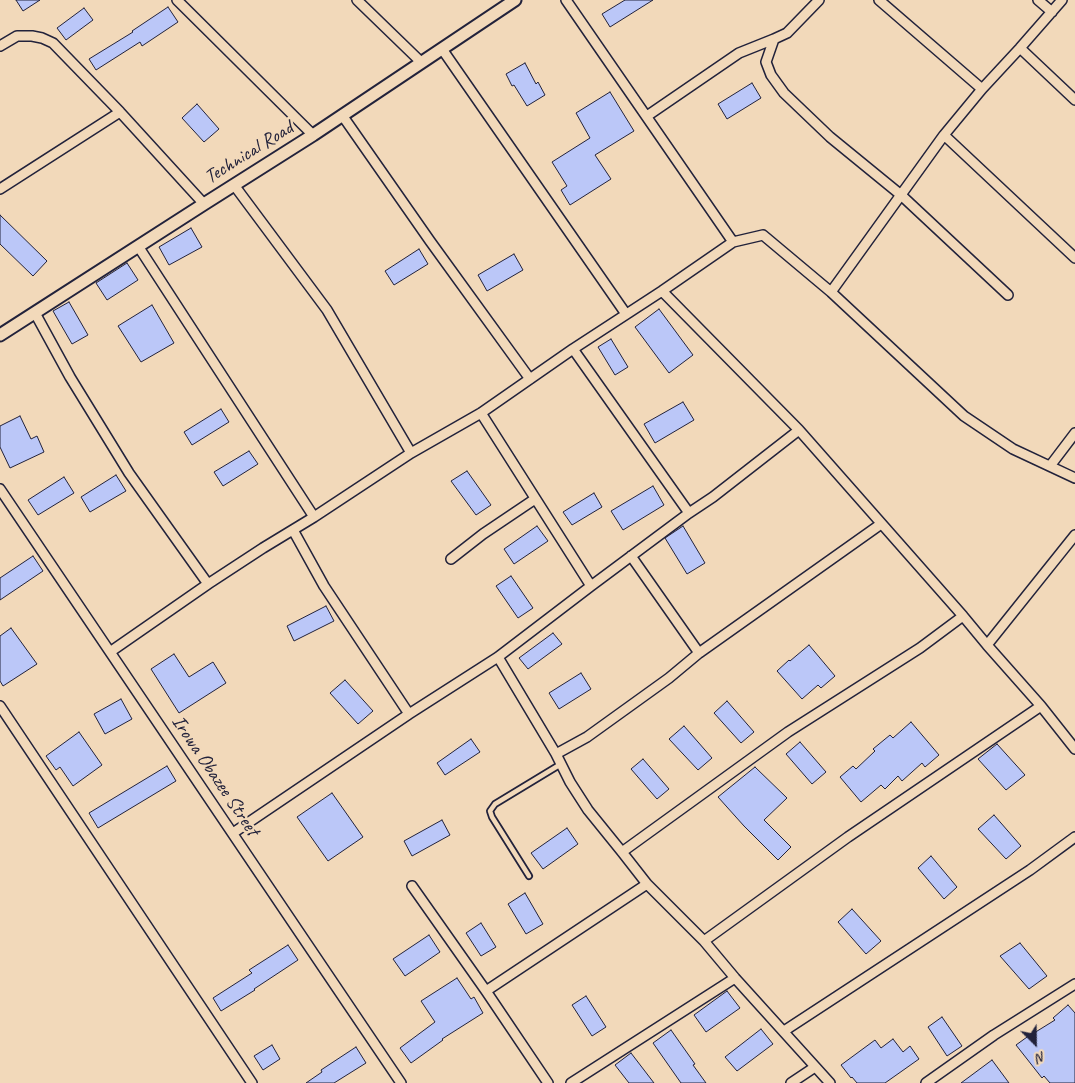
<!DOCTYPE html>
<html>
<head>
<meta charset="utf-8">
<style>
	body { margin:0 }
	#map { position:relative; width:1075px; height:1083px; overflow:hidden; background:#f2d9ba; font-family:Caveat,sans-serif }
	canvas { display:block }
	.north { position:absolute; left:1010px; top:1018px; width:50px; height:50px; -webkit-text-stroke:4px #f2d9ba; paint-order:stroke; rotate:157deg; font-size:14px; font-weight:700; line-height:20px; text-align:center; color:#22223b }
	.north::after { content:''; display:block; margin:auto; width:18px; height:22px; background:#22223b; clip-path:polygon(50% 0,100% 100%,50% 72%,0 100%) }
</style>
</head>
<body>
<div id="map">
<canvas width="1075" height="1083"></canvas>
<div class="north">N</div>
</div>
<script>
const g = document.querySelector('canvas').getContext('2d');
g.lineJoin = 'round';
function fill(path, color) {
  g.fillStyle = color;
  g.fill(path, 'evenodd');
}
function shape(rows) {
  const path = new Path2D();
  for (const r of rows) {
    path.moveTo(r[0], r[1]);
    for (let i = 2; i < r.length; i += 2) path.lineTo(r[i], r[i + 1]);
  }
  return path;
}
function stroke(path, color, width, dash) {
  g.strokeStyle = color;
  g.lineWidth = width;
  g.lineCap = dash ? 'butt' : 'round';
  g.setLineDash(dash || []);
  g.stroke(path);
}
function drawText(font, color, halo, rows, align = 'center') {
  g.font = font + ' Caveat,sans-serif';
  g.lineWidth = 5;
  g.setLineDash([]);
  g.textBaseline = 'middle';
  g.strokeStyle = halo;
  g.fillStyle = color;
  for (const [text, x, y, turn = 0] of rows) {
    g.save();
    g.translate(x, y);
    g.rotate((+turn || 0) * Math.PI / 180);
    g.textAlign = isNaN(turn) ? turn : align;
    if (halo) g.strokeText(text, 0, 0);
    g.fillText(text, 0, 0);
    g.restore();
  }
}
const building = shape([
	[16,0,40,0,23,11,16,0],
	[625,0,653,0,610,27,602,14,625,0],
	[168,7,178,22,142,46,140,42,96,70,89,59,133,32,132,31,168,7],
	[84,8,93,20,66,40,57,28,84,8],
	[525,63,536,84,538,82,545,95,527,106,514,85,512,86,506,74,525,63],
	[752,83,761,98,727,119,718,104,752,83],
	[610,92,634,131,595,155,611,179,570,205,561,190,567,186,552,162,590,138,576,113,610,92],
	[197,104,219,129,204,142,182,118,197,104],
	[0,215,47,261,33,276,0,244,0,215],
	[191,228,202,247,169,265,159,247,191,228],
	[419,249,428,264,394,285,385,271,419,249],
	[514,254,523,270,487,291,478,275,514,254],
	[127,263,138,280,107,300,96,283,127,263],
	[69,302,88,335,72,344,53,311,69,302],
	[152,305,174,343,141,362,118,326,152,305],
	[659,309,693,355,669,373,635,327,659,309],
	[611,339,628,367,615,375,598,347,611,339],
	[683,402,694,420,655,443,644,424,683,402],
	[221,409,229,422,192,445,184,432,221,409],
	[20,416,31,439,37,436,44,452,10,468,0,447,0,426,20,416],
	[249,451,258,464,223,486,214,472,249,451],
	[467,471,491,505,476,515,451,481,467,471],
	[116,475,126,491,90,512,81,497,116,475],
	[64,477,74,493,38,515,28,500,64,477],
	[653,486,664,505,623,530,611,511,653,486],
	[594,493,602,507,572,525,563,512,594,493],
	[537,526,548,541,514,564,504,549,537,526],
	[683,526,705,563,687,574,665,538,683,526],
	[33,556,43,571,0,600,0,578,33,556],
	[511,576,533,608,518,618,496,586,511,576],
	[326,606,334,621,294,641,287,626,326,606],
	[11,628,37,664,3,686,0,681,0,636,11,628],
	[553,633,562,644,528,669,519,658,553,633],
	[809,645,835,676,821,688,818,685,802,699,777,671,789,660,790,661,809,645],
	[174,654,189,677,213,662,226,683,179,713,151,669,174,654],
	[581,673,591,689,559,709,549,693,581,673],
	[345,680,373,711,358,724,330,693,345,680],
	[121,699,132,719,105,734,94,714,121,699],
	[727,701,754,732,741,743,714,713,727,701],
	[911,722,939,755,925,767,922,763,902,781,898,776,885,789,881,785,861,802,840,777,853,766,856,769,875,751,873,749,890,735,893,738,911,722],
	[684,726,712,758,698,770,669,739,684,726],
	[79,732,102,765,73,786,60,767,56,770,46,756,79,732],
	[471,739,480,752,445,775,437,763,471,739],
	[800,742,826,772,812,784,786,754,800,742],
	[997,744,1025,775,1006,790,978,759,997,744],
	[643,759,669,789,657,799,631,769,643,759],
	[167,766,176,781,98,828,89,813,167,766],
	[755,767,787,798,764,820,791,847,778,860,744,826,718,797,755,767],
	[332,793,363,837,328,861,297,817,332,793],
	[994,815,1021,846,1006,859,978,829,994,815],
	[442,820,450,835,412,856,404,841,442,820],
	[567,828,578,844,543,869,531,853,567,828],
	[931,856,957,887,944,899,918,868,931,856],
	[525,893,543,924,526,934,508,904,525,893],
	[852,909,881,941,866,954,838,922,852,909],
	[481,923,496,947,481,956,466,933,481,923],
	[429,935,440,952,405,976,393,959,429,935],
	[1020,943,1047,976,1029,989,1000,956,1020,943],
	[288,945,298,960,254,989,255,990,221,1011,213,998,252,973,249,970,288,945],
	[457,978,471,999,474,997,483,1013,442,1039,443,1040,411,1063,400,1048,435,1022,421,1001,457,978],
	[727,991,740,1008,706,1032,694,1015,727,991],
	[586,996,606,1027,592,1036,572,1005,586,996],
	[1068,1005,1075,1013,1075,1083,1050,1083,1044,1076,1042,1078,1016,1045,1034,1032,1034,1033,1055,1020,1053,1018,1068,1005],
	[942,1017,962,1046,947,1056,928,1027,942,1017],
	[761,1029,773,1044,737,1071,725,1057,761,1029],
	[671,1030,695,1064,693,1065,706,1083,681,1083,653,1043,671,1030],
	[893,1039,903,1052,910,1046,919,1059,885,1083,857,1083,852,1077,851,1078,841,1065,875,1040,881,1048,893,1039],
	[272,1045,280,1059,263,1070,254,1056,272,1045],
	[356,1047,366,1063,334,1083,306,1083,322,1072,321,1070,356,1047],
	[631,1053,654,1083,629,1083,615,1065,631,1053],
	[992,1060,1009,1083,961,1083,992,1060]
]);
fill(building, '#bbc7f8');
stroke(building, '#22223b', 1);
const service = shape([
	[529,876,492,817,490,811,495,804,561,764]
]);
const minor = shape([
	[177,0,313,135],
	[357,0,421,62],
	[566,0,733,242],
	[819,0,787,33,774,39,766,62,771,75,784,93,830,137,901,195,1008,295],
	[879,0,982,89],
	[1038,0,1052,12],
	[0,46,17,36,32,36,42,38,53,43,120,112,204,204],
	[1020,48,1075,100],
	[442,49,626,314],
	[342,115,430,241,530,379],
	[647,116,739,53,774,39],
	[944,135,1075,258],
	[234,185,327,310,411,453],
	[0,189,120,112],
	[138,246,314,517],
	[662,291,799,430,963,616,987,645,1041,706,1075,749],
	[831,292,944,135,982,89,1020,48,1062,0],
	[35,313,70,377,129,473,208,584],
	[573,349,689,513],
	[481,413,591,586],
	[1050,466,1075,433],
	[0,489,401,1083],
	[293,530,324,586,409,714],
	[631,556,699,653],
	[451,559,483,534,535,499],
	[987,645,1075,535],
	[110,652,208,584,263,548,314,517,411,453,481,413,573,349,662,291,733,242,763,235,831,292,964,416,1013,449,1075,478],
	[498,657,556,754,570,782,588,810,622,852,647,884,704,941,735,978,830,1083],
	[0,706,252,1083],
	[556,754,587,737,669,678,699,653,881,524],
	[233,833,409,714,498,657,591,586,689,513,713,497,799,430],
	[622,852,788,732,920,648,963,616],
	[412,886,486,991,548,1083],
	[704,941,848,837,1041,706],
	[486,991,647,884],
	[784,1031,1030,870,1075,837],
	[571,1083,735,978],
	[791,1083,815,1067],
	[926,1083,994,1035,1075,984]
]);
const tertiary = shape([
	[0,335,204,204,313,135,515,0]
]);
stroke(service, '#22223b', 8);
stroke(minor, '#22223b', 12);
stroke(tertiary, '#22223b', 15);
stroke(service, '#f2d9ba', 4.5);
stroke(minor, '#f2d9ba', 9);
stroke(tertiary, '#f2d9ba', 11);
drawText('20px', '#22223b', '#f2d9ba', [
	["Technical Road",249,153,-32],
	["Irowa Obazee Street",215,776,56]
]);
</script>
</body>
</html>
